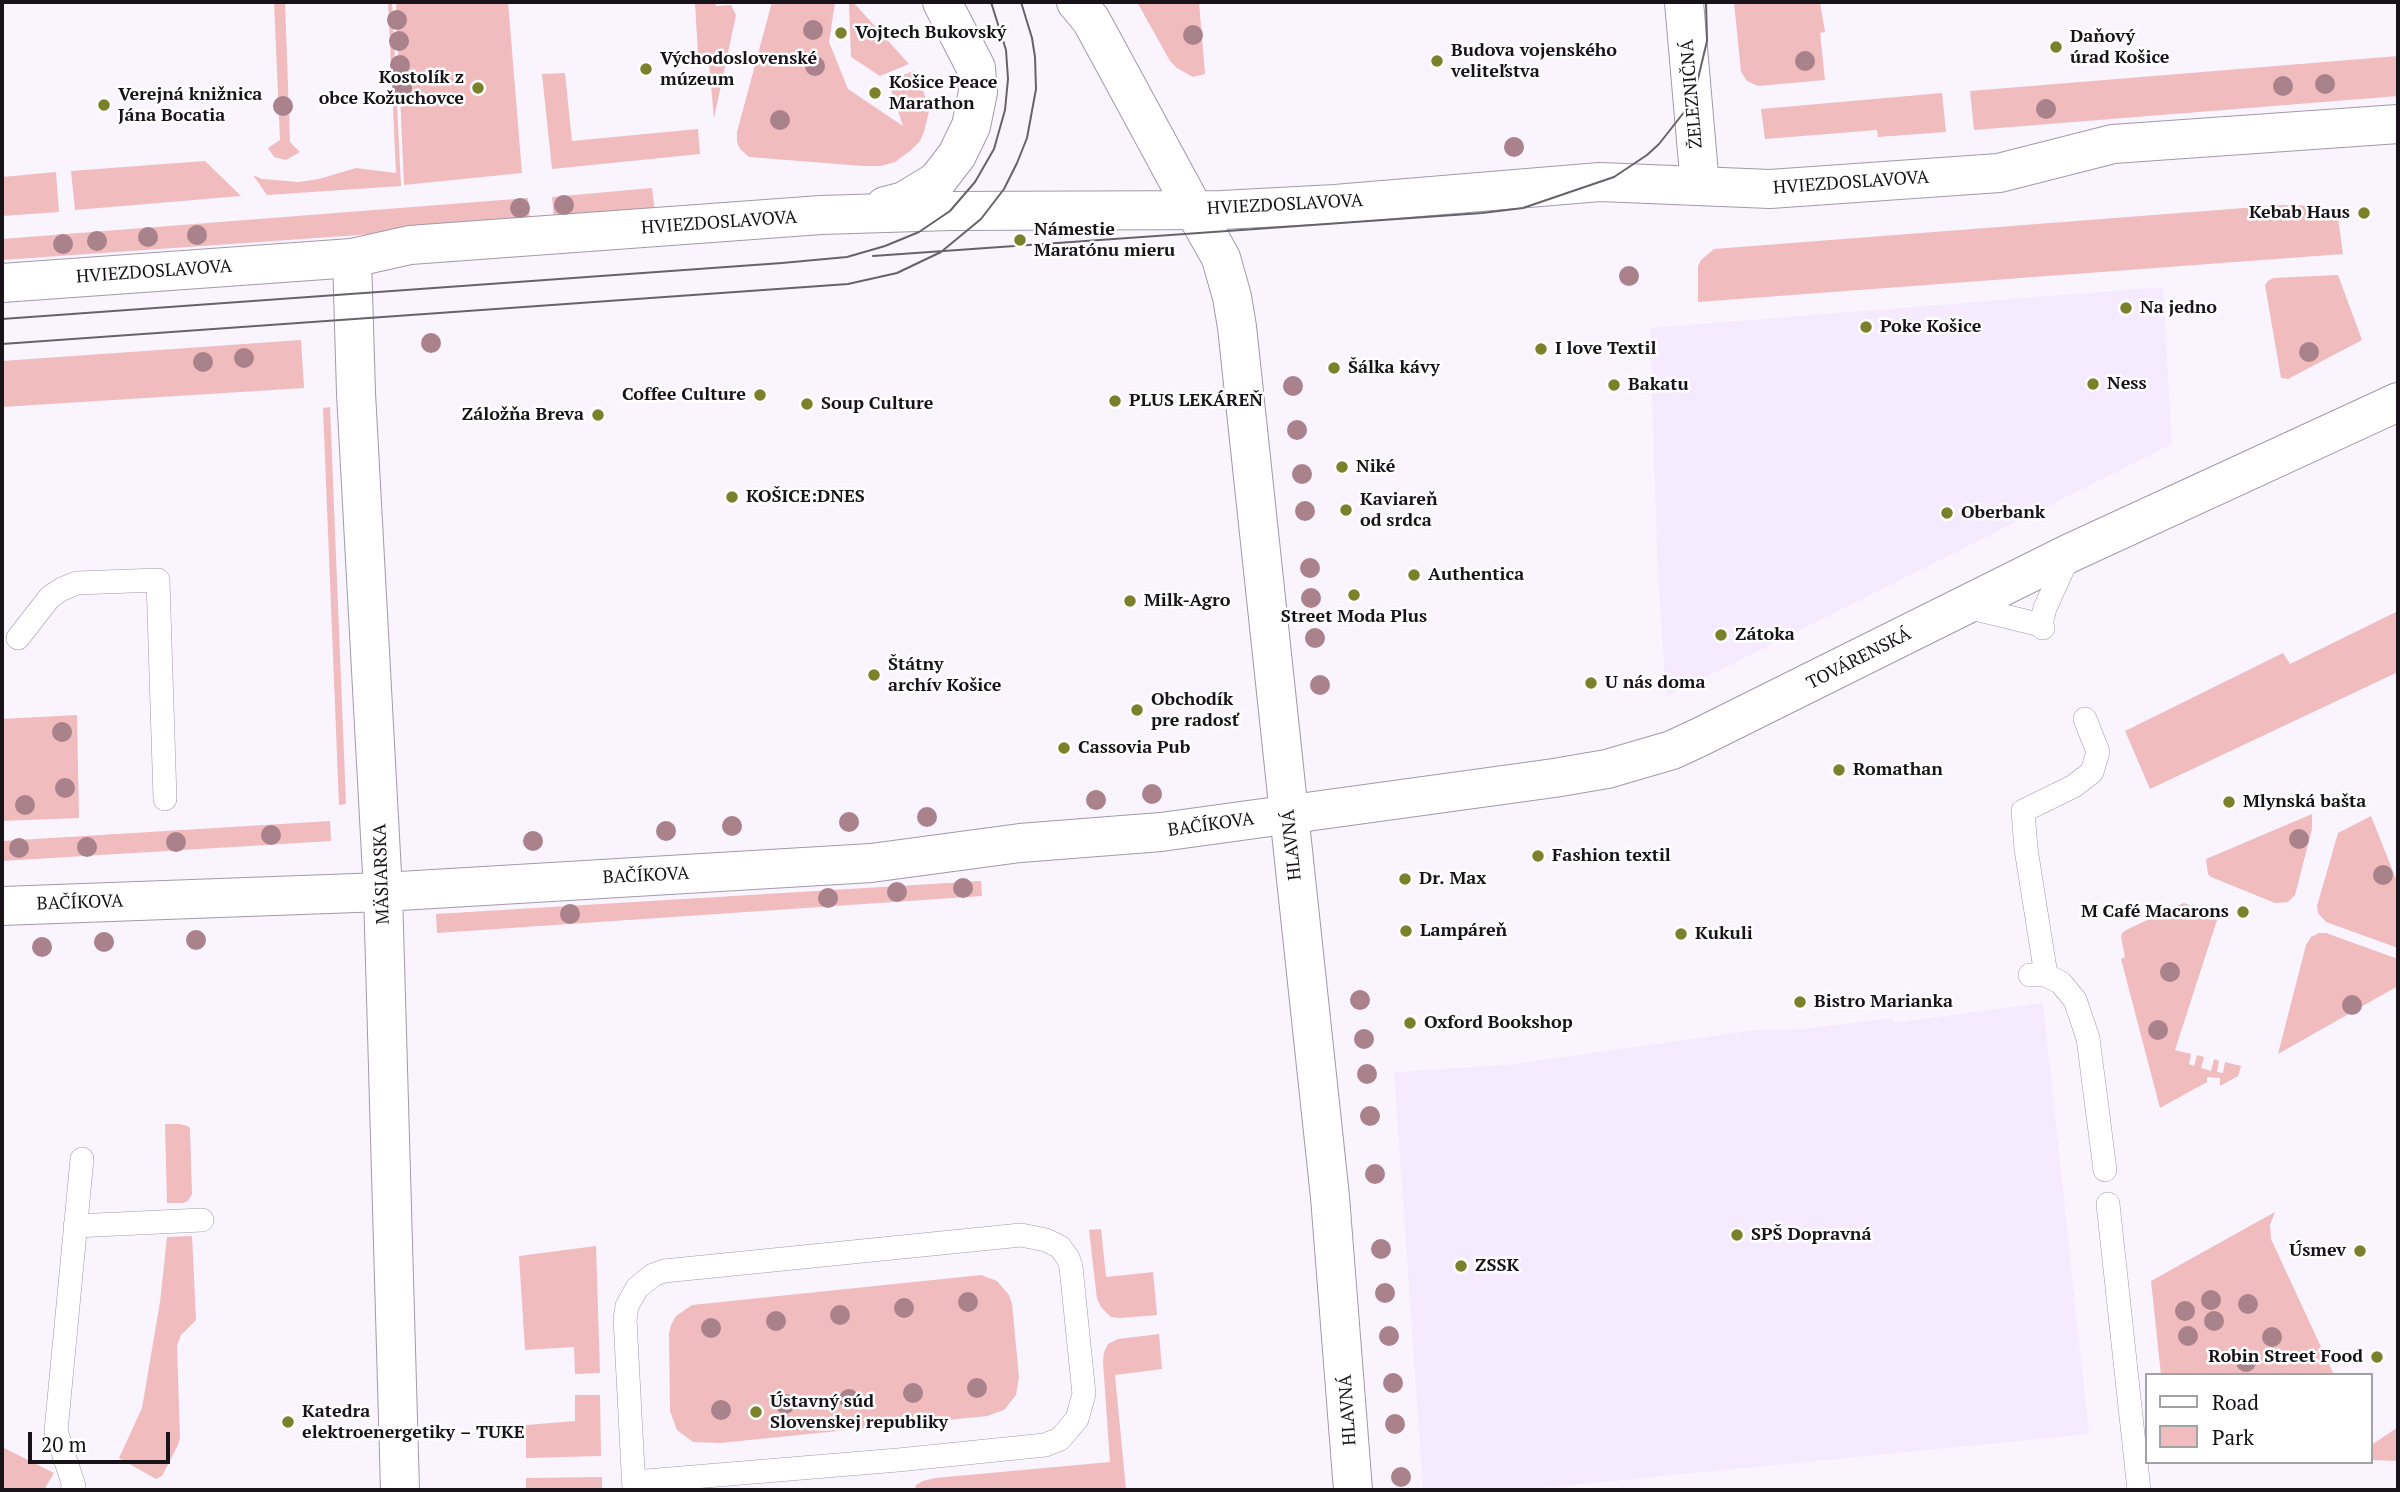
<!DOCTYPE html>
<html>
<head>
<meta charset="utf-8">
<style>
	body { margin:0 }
	#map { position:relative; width:2400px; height:1492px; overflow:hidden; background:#faf4ff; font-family:"PT Serif",serif }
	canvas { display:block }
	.frame { position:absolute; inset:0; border:4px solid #171319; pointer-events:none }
	.legend { position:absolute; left:2145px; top:1373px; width:228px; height:91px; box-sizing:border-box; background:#fff; border:2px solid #a2a1a3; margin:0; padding:9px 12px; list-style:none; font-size:21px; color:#171319 }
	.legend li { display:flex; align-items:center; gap:14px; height:35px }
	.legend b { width:35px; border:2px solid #a2a1a3 }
	.scale { position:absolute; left:28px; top:1432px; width:142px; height:32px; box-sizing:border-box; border:4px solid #171319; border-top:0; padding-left:9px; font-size:21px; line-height:24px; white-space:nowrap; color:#171319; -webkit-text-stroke:5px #fff; paint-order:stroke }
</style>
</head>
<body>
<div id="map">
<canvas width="2400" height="1492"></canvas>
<div class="frame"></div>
<ul class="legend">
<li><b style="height:9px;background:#fff"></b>Road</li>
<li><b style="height:19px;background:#f0bcbe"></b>Park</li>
</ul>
<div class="scale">20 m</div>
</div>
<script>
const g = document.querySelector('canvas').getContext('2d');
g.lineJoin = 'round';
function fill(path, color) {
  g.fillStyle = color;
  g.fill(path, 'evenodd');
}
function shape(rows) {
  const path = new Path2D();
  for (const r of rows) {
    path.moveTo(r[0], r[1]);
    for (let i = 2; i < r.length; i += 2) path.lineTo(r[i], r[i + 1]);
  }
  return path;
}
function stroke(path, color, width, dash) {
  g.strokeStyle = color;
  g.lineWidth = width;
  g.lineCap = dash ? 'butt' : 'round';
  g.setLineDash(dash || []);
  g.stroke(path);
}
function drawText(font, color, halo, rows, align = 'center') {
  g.font = font + ' "PT Serif",serif';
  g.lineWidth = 5;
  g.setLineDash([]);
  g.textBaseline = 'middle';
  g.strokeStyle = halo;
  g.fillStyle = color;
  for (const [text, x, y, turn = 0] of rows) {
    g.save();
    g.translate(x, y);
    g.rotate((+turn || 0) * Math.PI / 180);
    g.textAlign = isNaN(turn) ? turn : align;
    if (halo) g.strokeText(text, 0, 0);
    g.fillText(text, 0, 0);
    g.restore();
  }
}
fill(shape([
	[2163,287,2172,444,1666,697,1657,557,1650,328],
	[2043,1003,2089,1434,1521,1490,1423,1490,1394,1072,1506,1065,1756,1030,1801,1029,1893,1018,1893,1023]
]), '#f6ebfe');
fill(shape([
	[274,2,285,2,290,142,300,152,286,160,274,157,268,148,280,140],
	[388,2,392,2,401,186,267,195,253,175,262,179,298,182,319,179,356,168,396,173],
	[396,2,508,2,522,173,404,185],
	[695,2,715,2,716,6,731,5,736,15,714,118,708,54,698,54],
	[772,2,835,2,829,42,848,89,903,126,888,81,914,71,921,83,929,111,924,132,920,141,910,151,895,162,881,166,863,166,749,157,740,149,737,142,737,132],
	[849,2,853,2,909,64,880,76,851,57],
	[1137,2,1199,2,1205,74,1193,77,1177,68,1170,61],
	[1734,2,1820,2,1825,32,1820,33,1825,80,1758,86,1747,81,1741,72],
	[2398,56,2398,96,1974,130,1970,91],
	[565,73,572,141,698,129,700,154,552,169,542,74],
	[1942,93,1946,132,1878,137,1877,130,1765,139,1761,109],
	[205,161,241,196,75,210,71,171],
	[56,172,59,212,2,216,2,177],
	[652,188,655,214,554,220,552,197],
	[528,198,530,223,2,260,2,239],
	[2283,205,2319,206,2337,210,2343,254,1698,302,1698,266,1701,260,1714,249],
	[2338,275,2362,340,2288,379,2281,378,2265,285,2268,281,2273,278],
	[301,340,304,388,2,407,2,361],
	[330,407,346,804,339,805,323,408],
	[2398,611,2398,672,2150,789,2125,731,2283,653,2290,664],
	[77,715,79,818,2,821,2,719],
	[2312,814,2312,829,2295,895,2288,902,2275,903,2211,877,2208,874,2206,859],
	[2371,816,2398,884,2398,948,2326,922,2318,913,2317,906,2338,833],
	[330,821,331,841,2,861,2,841],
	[981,881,982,896,437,933,436,914],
	[2184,903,2218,917,2175,1050,2191,1054,2189,1064,2194,1066,2197,1055,2204,1057,2201,1068,2211,1071,2214,1059,2219,1061,2217,1072,2223,1073,2225,1062,2241,1066,2238,1076,2220,1086,2220,1078,2207,1077,2207,1082,2160,1108,2121,959,2125,957,2121,937,2122,933,2128,929],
	[2319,933,2326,933,2398,959,2398,986,2278,1054,2306,945,2311,937],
	[165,1124,179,1124,188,1126,190,1129,192,1194,188,1201,183,1203,167,1203],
	[2275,1212,2270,1225,2271,1239,2334,1375,2161,1375,2151,1281],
	[1101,1229,1106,1277,1153,1272,1157,1315,1120,1318,1111,1317,1101,1307,1097,1299,1089,1230],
	[192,1236,196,1320,181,1335,177,1346,180,1438,178,1445,162,1476,156,1479,119,1458,142,1408,160,1302,167,1237],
	[596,1246,600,1373,575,1374,574,1347,525,1350,519,1256],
	[981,1275,997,1281,1009,1295,1012,1304,1019,1377,1016,1395,1004,1410,987,1416,720,1443,693,1442,677,1430,670,1411,669,1334,671,1325,676,1316,692,1305],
	[1159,1334,1162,1369,1115,1375,1126,1490,915,1490,916,1485,923,1481,935,1478,1110,1462,1103,1362,1104,1352,1108,1344,1118,1339],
	[575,1395,600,1395,601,1456,526,1458,526,1425,575,1421],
	[2398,1427,2398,1461,2370,1460,2370,1446],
	[2,1447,54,1473,44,1490,2,1490],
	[602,1477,602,1490,526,1490,526,1478]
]), '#f0bcbe');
const service = shape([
	[1963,606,2041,625],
	[2043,628,2041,625,2045,608,2070,553],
	[18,638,50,597,62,589,77,583,158,580,165,799],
	[2030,975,2046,975,2061,983,2075,1000,2088,1038,2105,1170],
	[2046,975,2026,849,2023,811,2074,786,2092,772,2098,752,2085,719],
	[2108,1204,2139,1490],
	[75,1226,202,1220],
	[634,1482,898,1460,1045,1445,1060,1439,1077,1419,1084,1394,1071,1267,1068,1258,1060,1247,1046,1240,1021,1235,664,1271,653,1275,637,1288,627,1306,625,1319,634,1490],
	[72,1490,74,1486,56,1431,82,1159]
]);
const minor = shape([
	[1684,2,1700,186],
	[1194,210,1221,258,1232,297,1237,327,1330,1197,1353,1490],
	[352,258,356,393,383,892,400,1490]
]);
const tertiary = shape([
	[1076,2,1091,20,1194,210],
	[885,206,904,201,937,181,957,155,971,126,978,92,976,68,942,2],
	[2,283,352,258,410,245,821,215,950,211,1222,210,1335,204,1600,182,1770,189,1999,173,2113,144,2398,124],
	[2,906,383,892,871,863,1020,843,1161,832,1554,778,1607,769,1672,750,1700,737,2070,553,2398,402]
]);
stroke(service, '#a299a9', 24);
stroke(minor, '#a299a9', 40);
stroke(tertiary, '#a299a9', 40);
stroke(service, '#fff', 23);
stroke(minor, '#fff', 38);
stroke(tertiary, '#fff', 38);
stroke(shape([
	[873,256,1482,213,1523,208,1614,177,1647,155,1659,144,1685,111,1696,87,1707,41,1706,2],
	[2,319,782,263,847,257,885,246,919,232,950,211,975,182,994,149,1005,110,1008,79,1006,50,991,2],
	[2,344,848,284,897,273,941,252,981,219,1004,189,1017,163,1027,138,1036,89,1035,57,1032,38,1021,2]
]), '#67626a', 2);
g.fillStyle = '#aa828b';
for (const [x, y] of [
	[397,20],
	[813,30],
	[1193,35],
	[399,41],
	[1805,61],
	[400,65],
	[815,66],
	[2325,84],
	[2283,86],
	[402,88],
	[283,106],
	[2046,109],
	[780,120],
	[1514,147],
	[564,205],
	[520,208],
	[197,235],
	[148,237],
	[97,241],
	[63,244],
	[1629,276],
	[431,343],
	[2309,352],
	[244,358],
	[203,362],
	[1293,386],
	[1297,430],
	[1302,474],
	[1305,511],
	[1310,568],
	[1311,598],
	[1315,638],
	[1320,685],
	[62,732],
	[65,788],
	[1152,794],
	[1096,800],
	[25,805],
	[927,817],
	[849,822],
	[732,826],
	[666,831],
	[271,835],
	[2299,839],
	[533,841],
	[176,842],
	[87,847],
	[19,848],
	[2383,875],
	[963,888],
	[897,892],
	[828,898],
	[570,914],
	[196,940],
	[104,942],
	[42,947],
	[2170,972],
	[1360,1000],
	[2352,1005],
	[2158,1030],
	[1364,1039],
	[1367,1074],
	[1370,1116],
	[1375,1174],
	[1381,1249],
	[1385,1293],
	[2211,1300],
	[968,1302],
	[2248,1304],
	[904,1308],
	[2185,1311],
	[840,1315],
	[776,1321],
	[2214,1321],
	[711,1328],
	[1389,1336],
	[2188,1336],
	[2272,1337],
	[2246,1362],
	[1393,1383],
	[977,1388],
	[913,1393],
	[849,1399],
	[785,1404],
	[721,1410],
	[1395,1424],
	[1401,1477]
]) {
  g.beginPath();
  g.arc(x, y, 10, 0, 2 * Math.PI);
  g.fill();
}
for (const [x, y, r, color] of [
	[841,33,7,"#7b812b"],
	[2056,47,7,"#7b812b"],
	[1437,61,7,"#7b812b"],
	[646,69,7,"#7b812b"],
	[478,88,7,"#7b812b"],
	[875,93,7,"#7b812b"],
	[104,105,7,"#7b812b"],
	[2364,213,7,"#7b812b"],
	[1020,240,7,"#7b812b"],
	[2126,308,7,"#7b812b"],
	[1866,327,7,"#7b812b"],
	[1541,349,7,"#7b812b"],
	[1334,368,7,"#7b812b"],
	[2093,384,7,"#7b812b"],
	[1614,385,7,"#7b812b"],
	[760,395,7,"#7b812b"],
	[1115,401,7,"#7b812b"],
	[807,404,7,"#7b812b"],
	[598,415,7,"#7b812b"],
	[1342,467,7,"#7b812b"],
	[732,497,7,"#7b812b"],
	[1346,510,7,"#7b812b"],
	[1947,513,7,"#7b812b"],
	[1414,575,7,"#7b812b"],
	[1354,595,7,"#7b812b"],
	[1130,601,7,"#7b812b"],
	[1721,635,7,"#7b812b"],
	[874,675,7,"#7b812b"],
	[1591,683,7,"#7b812b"],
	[1137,710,7,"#7b812b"],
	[1064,748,7,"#7b812b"],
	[1839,770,7,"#7b812b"],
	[2229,802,7,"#7b812b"],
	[1538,856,7,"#7b812b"],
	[1405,879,7,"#7b812b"],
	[2243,912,7,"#7b812b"],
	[1406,931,7,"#7b812b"],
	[1681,934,7,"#7b812b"],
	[1800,1002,7,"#7b812b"],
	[1410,1023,7,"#7b812b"],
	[1737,1235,7,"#7b812b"],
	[2360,1251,7,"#7b812b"],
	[1461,1266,7,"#7b812b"],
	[2377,1357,7,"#7b812b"],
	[756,1412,7,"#7b812b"],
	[288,1422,7,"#7b812b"]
]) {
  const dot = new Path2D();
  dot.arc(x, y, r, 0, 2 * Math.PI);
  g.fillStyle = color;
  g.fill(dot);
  stroke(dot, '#fff', 2.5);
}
drawText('bold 18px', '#171319', '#fff', [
	["Vojtech Bukovský",855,33],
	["Daňový",2070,37],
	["úrad Košice",2070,58],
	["Budova vojenského",1451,51],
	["veliteľstva",1451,72],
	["Východoslovenské",660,59],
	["múzeum",660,80],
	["Kostolík z",464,78,"right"],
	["obce Kožuchovce",464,99,"right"],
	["Košice Peace",889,83],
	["Marathon",889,104],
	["Verejná knižnica",118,95],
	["Jána Bocatia",118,116],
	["Kebab Haus",2350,213,"right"],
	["Námestie",1034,230],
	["Maratónu mieru",1034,251],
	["Na jedno",2140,308],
	["Poke Košice",1880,327],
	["I love Textil",1555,349],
	["Šálka kávy",1348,368],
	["Ness",2107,384],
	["Bakatu",1628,385],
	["Coffee Culture",746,395,"right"],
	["PLUS LEKÁREŇ",1129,401],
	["Soup Culture",821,404],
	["Záložňa Breva",584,415,"right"],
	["Niké",1356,467],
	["KOŠICE:DNES",746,497],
	["Kaviareň",1360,500],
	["od srdca",1360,521],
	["Oberbank",1961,513],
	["Authentica",1428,575],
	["Milk-Agro",1144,601],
	["Street Moda Plus",1354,617,"center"],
	["Zátoka",1735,635],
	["Štátny",888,665],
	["archív Košice",888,686],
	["U nás doma",1605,683],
	["Obchodík",1151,700],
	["pre radosť",1151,721],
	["Cassovia Pub",1078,748],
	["Romathan",1853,770],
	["Mlynská bašta",2243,802],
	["Fashion textil",1552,856],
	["Dr. Max",1419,879],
	["M Café Macarons",2229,912,"right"],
	["Lampáreň",1420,931],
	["Kukuli",1695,934],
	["Bistro Marianka",1814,1002],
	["Oxford Bookshop",1424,1023],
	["SPŠ Dopravná",1751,1235],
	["Úsmev",2346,1251,"right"],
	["ZSSK",1475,1266],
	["Robin Street Food",2363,1357,"right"],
	["Ústavný súd",770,1402],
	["Slovenskej republiky",770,1423],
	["Katedra",302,1412],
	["elektroenergetiky – TUKE",302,1433]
], 'left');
drawText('18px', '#171319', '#fff', [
	["ŽELEZNIČNÁ",1692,94,-95],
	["HVIEZDOSLAVOVA",1851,183,-4],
	["HVIEZDOSLAVOVA",1285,205,-3],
	["HVIEZDOSLAVOVA",719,223,-4],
	["HVIEZDOSLAVOVA",154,272,-4],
	["TOVÁRENSKÁ",1859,659,-27],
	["BAČÍKOVA",1211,825,-8],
	["HLAVNÁ",1292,845,-96],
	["MÄSIARSKA",382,874,-92],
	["BAČÍKOVA",646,876,-3],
	["BAČÍKOVA",80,903,-2],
	["HLAVNÁ",1348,1410,-94]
]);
</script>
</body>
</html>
